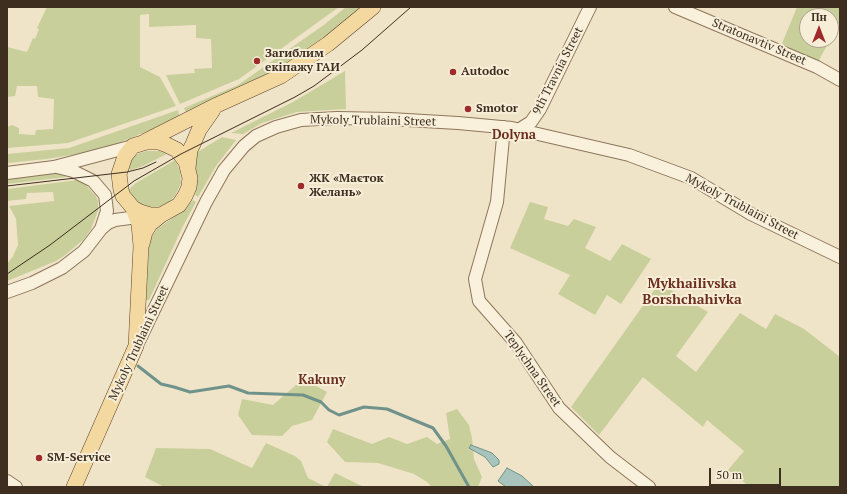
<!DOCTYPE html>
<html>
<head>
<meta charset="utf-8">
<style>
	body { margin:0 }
	#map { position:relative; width:847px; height:494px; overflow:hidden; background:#f0e4c8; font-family:"PT Serif",serif }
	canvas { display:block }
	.frame { position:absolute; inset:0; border:8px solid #3d2e20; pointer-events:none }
	.north { position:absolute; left:799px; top:8px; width:40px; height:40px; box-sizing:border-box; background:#f7eed8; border:1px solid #ada18e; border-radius:50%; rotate:0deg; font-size:11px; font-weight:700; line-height:16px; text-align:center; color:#3d2e20 }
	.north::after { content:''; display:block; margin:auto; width:14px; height:18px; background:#9e2a2b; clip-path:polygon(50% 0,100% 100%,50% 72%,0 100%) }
	.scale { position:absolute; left:709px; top:468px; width:72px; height:18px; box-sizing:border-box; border:2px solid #3d2e20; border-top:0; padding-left:5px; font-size:12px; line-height:14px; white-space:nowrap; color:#3d2e20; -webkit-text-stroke:3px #f7eed8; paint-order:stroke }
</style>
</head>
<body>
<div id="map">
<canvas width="847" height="494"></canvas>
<div class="frame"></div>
<div class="north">Пн</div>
<div class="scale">50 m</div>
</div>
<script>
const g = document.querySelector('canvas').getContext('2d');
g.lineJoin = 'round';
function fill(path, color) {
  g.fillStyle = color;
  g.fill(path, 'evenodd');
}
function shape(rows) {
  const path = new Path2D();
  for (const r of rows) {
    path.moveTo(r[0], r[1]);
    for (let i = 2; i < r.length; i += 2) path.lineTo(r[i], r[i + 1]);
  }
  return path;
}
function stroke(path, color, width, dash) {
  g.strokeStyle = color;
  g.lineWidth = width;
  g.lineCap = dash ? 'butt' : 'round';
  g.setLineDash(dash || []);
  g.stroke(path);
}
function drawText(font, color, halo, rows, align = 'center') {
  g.font = font + ' "PT Serif",serif';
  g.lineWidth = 4;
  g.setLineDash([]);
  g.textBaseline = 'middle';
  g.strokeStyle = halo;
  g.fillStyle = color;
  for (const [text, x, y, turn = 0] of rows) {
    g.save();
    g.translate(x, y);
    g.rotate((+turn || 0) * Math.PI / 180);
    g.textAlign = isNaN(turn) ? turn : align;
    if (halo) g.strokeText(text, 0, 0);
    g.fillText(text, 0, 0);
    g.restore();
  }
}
fill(shape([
	[47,7,339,7,239,79,180,104,166,75,195,73,194,69,212,68,211,39,196,38,196,25,149,27,149,14,140,15,140,67,160,77,176,106,68,143,7,148,7,127,12,125,19,128,19,134,35,135,36,130,53,129,54,99,38,97,37,86,17,86,15,96,7,97,7,47,27,52,33,38,35,39,39,29,37,28],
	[346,7,358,7,360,13,283,69,187,115,184,108,238,85,325,24],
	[797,7,840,7,840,22,831,38,831,16,807,16,807,40,830,40,818,62,781,46],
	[345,71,346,109,297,112,262,123,243,134,231,133,293,102],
	[178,110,180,118,116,144,88,152,47,159,7,163,7,154,69,148],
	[222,137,236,140,216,166,198,197,195,195,197,188,195,164,196,153],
	[147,151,160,151,167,154,143,166,131,170,127,169,133,157,140,153],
	[175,160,180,171,181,183,175,196,169,202,156,208,146,207,140,204,130,194,129,189,136,183],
	[41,174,62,174,67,177,7,184,7,179],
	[78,180,84,183,96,196,98,201,98,211,91,229,83,240,64,256,56,261,7,281,7,264,13,256,18,245,16,219,9,206,54,201,53,192,27,193,26,199,7,201,7,189],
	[193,200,196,202,183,226,149,300,146,300,149,247,151,238,157,229,185,209],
	[530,202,548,207,544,219,568,226,574,219,596,227,585,248,610,261,622,244,651,259,621,304,607,295,595,315,558,294,570,275,510,248],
	[659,283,708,312,676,356,696,372,740,313,766,329,775,314,804,329,840,357,840,487,750,487,728,470,744,451,707,420,703,427,643,377,599,435,571,407],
	[309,382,327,392,312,420,292,426,282,436,252,435,238,415,242,399,273,405,296,385],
	[457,409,469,425,472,438,474,459,482,477,478,487,432,487,427,482,414,474,378,463,345,462,327,442,333,429,372,444,389,437,407,444,427,437,437,444,450,439,446,413],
	[266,443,295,456,301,461,308,478,326,487,164,487,145,477,156,448,210,449,252,468],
	[335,473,364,487,327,487]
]), '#c9cf9b');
const water = shape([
	[471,445,492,453,499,460,499,464,493,467,485,457,469,448,471,445],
	[507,468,522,476,534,487,506,487,498,481,507,468]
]);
fill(water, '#a9c4bc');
stroke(water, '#6f938a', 1);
stroke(shape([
	[138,366,161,384,174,387,190,392,229,386,248,393,303,395,321,402,329,410,339,415,364,407,387,409,433,428,446,446,469,487]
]), '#6f938a', 3);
const minor = shape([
	[675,7,817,67,840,80],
	[504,127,497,202,475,279,479,301,516,343,559,408,610,457,649,487],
	[520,129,531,122,540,109,590,7],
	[57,167,73,171,93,181,105,195,107,211,101,229],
	[7,173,54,167,133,146],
	[7,292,32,283,62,268,84,251,101,229,108,223,115,220,145,216],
	[138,343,206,202,224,170,244,146,256,136,276,127,301,120,337,118,390,119,458,123,512,128,629,155,691,178,751,214,840,257],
	[7,481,16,487]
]);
const major = shape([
	[146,141,217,105,281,76,328,44,373,7],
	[188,168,190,150,193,144,199,130,213,110],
	[142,244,145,232,150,224,161,215,179,205,185,196,189,187,190,178,186,162,177,150,167,145,159,142,146,142,133,146,125,156,119,174,121,190,123,196,133,208,140,212,150,215,161,215],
	[74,487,136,346,141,246,139,224,133,208]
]);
stroke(minor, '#8d765c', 14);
stroke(major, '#5b4430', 16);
stroke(minor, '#faf1dc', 12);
stroke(major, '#f3d9a0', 15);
stroke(shape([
	[7,186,127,172,143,168,156,162],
	[7,274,50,245,134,181,181,154,295,97,314,86,362,50,411,7]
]), '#3d2e20', 1);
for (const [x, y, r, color] of [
	[257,61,4,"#9e2a2b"],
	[453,72,4,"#9e2a2b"],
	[468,109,4,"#9e2a2b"],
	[301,186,4,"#9e2a2b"],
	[39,458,4,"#9e2a2b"]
]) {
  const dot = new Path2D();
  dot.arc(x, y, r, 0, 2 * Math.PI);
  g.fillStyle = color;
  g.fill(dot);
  stroke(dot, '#f7eed8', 1.5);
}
drawText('12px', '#3d2e20', '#f7eed8', [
	["Stratonavtiv Street",759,42,23],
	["9th Travnia Street",558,71,-63],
	["Mykoly Trublaini Street",373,121,1],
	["Mykoly Trublaini Street",742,207,28],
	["Mykoly Trublaini Street",139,343,-65],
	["Teplychna Street",532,369,55]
]);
drawText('bold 12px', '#3d2e20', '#f7eed8', [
	["Загиблим",265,54],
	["екіпажу ГАИ",265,68],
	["Autodoc",461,72],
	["Smotor",476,109],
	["ЖК «Маєток",309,179],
	["Желань»",309,193],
	["SM-Service",47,458]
], 'left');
drawText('bold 13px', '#6b2e1e', '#f7eed8', [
	["Dolyna",514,135],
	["Kakuny",322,380]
]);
drawText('bold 14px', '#6b2e1e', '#f7eed8', [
	["Mykhailivska",692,284],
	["Borshchahivka",692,300]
]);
</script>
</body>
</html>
